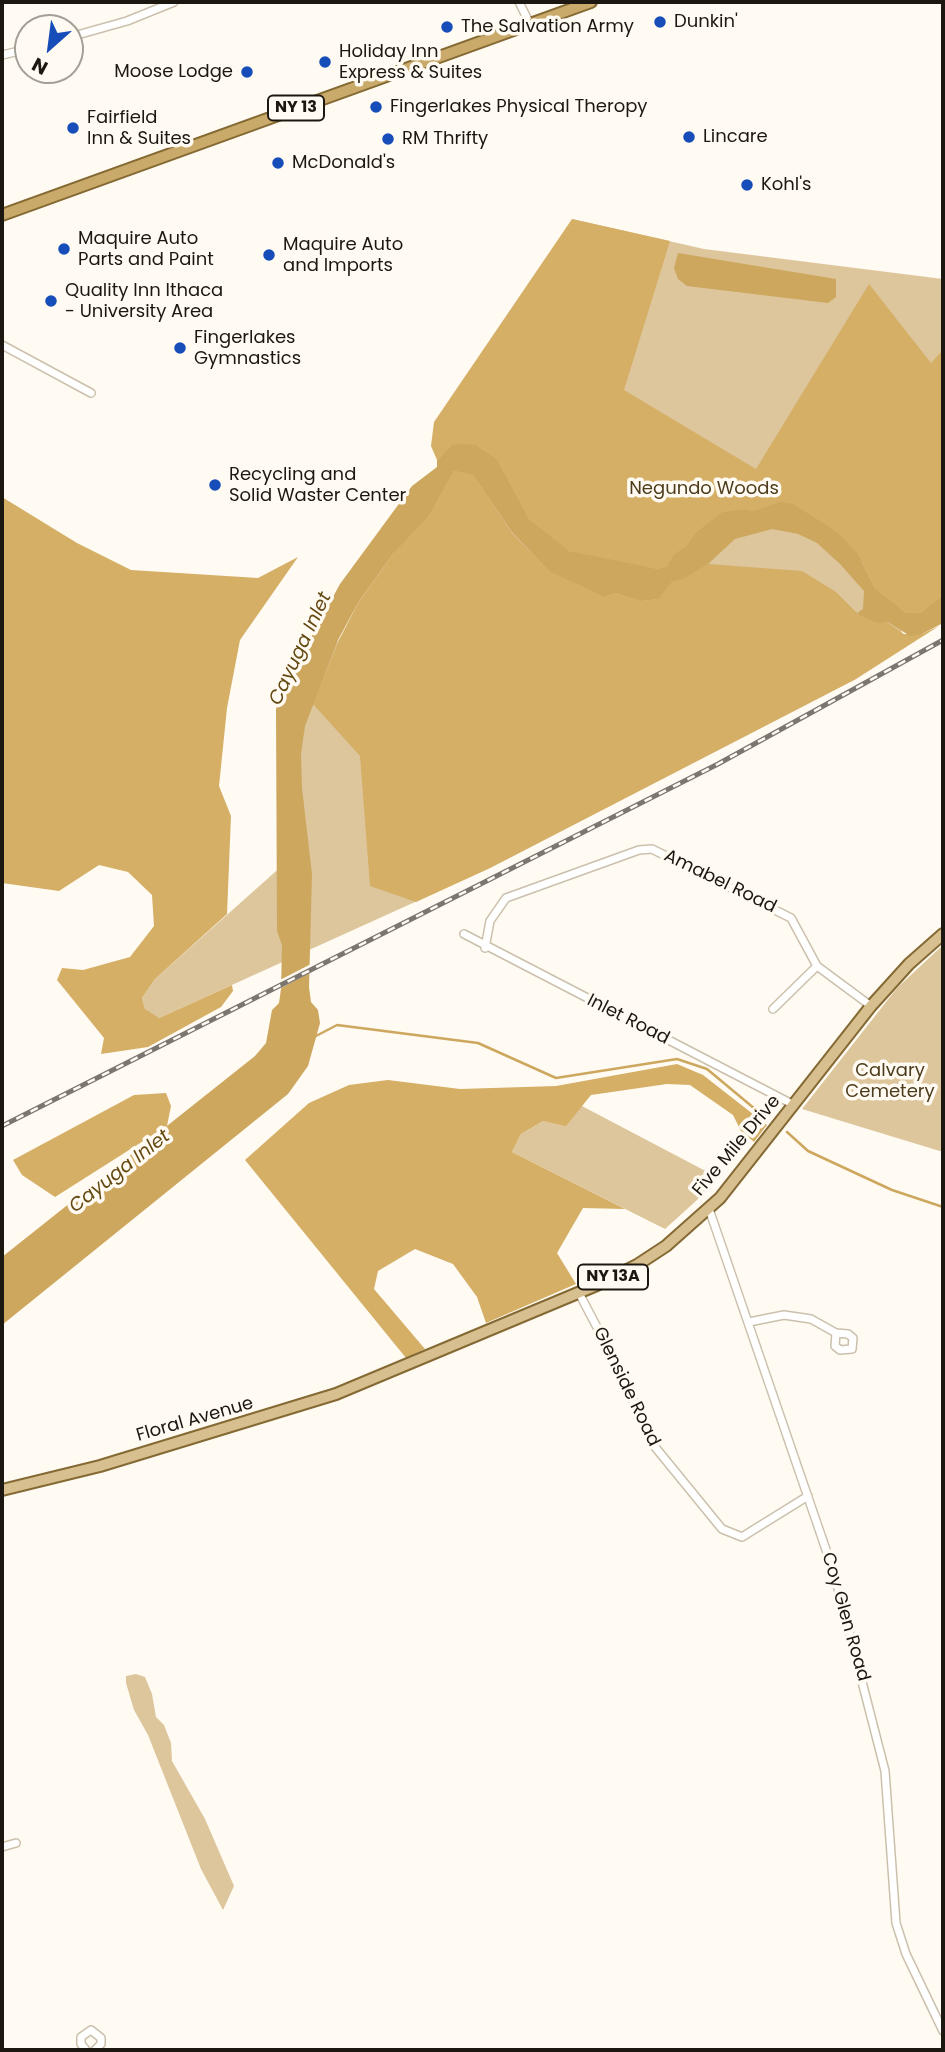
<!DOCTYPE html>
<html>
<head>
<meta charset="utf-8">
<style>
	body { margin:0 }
	#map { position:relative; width:945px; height:2052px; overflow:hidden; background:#fffaf2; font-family:Poppins,sans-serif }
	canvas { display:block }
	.frame { position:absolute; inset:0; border:4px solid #1c1811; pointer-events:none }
	.north { position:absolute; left:14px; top:14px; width:70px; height:70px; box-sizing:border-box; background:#fffaf2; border:2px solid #a4a098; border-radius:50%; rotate:208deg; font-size:19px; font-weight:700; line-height:28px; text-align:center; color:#1c1811 }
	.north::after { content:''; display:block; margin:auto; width:24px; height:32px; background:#174db9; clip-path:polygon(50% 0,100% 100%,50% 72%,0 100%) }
</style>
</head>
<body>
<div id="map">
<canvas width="945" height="2052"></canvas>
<div class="frame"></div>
<div class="north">N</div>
</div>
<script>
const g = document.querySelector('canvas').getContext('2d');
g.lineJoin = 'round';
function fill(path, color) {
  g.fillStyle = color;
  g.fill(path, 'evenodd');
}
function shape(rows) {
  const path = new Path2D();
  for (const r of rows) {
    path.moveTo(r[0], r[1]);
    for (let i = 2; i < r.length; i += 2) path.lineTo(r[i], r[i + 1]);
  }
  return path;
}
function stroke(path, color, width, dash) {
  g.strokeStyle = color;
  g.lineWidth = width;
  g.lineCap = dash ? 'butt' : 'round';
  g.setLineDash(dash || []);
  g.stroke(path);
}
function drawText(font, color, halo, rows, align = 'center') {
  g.font = font + ' Poppins,sans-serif';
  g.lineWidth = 7;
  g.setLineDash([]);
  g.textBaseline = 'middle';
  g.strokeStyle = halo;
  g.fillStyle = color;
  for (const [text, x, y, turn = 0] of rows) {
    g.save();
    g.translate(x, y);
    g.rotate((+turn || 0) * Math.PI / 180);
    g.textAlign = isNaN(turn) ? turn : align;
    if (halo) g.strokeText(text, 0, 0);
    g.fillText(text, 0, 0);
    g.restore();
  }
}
fill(shape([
	[572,219,704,249,943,279,943,583,873,665,856,679,490,868,159,1018,152,1015,145,1009,142,998,155,979,293,856,289,719,455,455],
	[943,945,943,1152,802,1109,897,988],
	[580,1105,717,1177,697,1200,665,1229,512,1152,521,1134,543,1121,566,1125],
	[136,1674,145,1677,152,1694,156,1717,164,1725,171,1743,172,1761,205,1819,234,1886,223,1910,201,1869,148,1735,134,1710,126,1683,126,1676]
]), '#ddc69c');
fill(shape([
	[572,219,670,241,624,390,756,469,869,284,931,363,943,350,943,596,934,605,922,612,906,613,875,588,862,562,774,505,754,511,742,509,722,512,696,532,686,546,674,554,667,566,657,569,632,566,569,551,562,546,529,519,497,459,476,445,452,446,437,460,431,446,434,422],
	[454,471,473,475,512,533,550,572,604,597,615,593,641,601,659,599,672,582,684,579,708,564,802,571,836,592,860,616,879,624,887,622,904,634,922,634,939,626,856,679,490,868,416,902,370,886,360,756,313,704,339,640,358,603,393,554,429,516],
	[2,497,77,543,131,570,258,578,298,557,240,640,227,708,219,786,231,816,227,914,155,979,142,998,145,1009,159,1018,232,985,233,991,221,1007,148,1047,101,1054,104,1038,57,980,62,968,83,970,130,957,154,926,152,895,128,872,99,865,59,891,2,883],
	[677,1064,703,1075,767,1125,754,1142,741,1131,733,1115,690,1085,667,1084,591,1095,566,1126,543,1121,521,1134,512,1152,625,1209,583,1208,557,1253,576,1284,486,1323,477,1297,453,1264,415,1249,378,1271,374,1289,425,1349,406,1358,245,1160,309,1103,349,1085,388,1080,460,1089,556,1086],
	[166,1093,171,1106,167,1126,55,1197,22,1175,13,1160,134,1095]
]), '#d5af66');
fill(shape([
	[678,253,836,279,836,297,828,303,687,286,678,279,674,268],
	[459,444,476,445,497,459,529,519,569,551,657,569,667,566,674,554,686,546,696,532,722,512,742,509,754,511,780,502,793,504,837,532,857,553,875,588,906,613,922,612,943,596,943,623,922,634,910,636,888,622,879,624,860,616,857,613,863,609,864,591,840,564,817,543,798,534,772,529,735,539,708,564,684,579,672,582,659,599,641,601,615,593,604,597,550,572,512,532,473,475,454,471,429,516,393,554,358,603,338,640,305,726,301,754,302,788,312,874,309,987,311,1002,318,1010,320,1023,308,1066,288,1094,2,1325,2,1257,255,1056,266,1043,272,1010,279,1003,281,989,282,945,277,931,276,709,283,688,340,584,412,486,437,467,437,460,452,445]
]), '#cda75e');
fill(shape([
	[311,964,311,972,281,988,280,980]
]), '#fffaf2');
stroke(shape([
	[316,1036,337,1025,478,1043,556,1078,677,1059,707,1069,767,1119],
	[787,1132,808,1151,892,1190,943,1207]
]), '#cda75e', 2.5);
const minor = shape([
	[519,2,530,24],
	[70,37,127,21,174,2],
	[2,55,28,49],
	[2,345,91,393],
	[464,934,794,1105],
	[485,948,490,921,506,898,639,850,652,849,791,918,817,966,871,1006],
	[773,1009,817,966],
	[709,1209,834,1573,885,1771,896,1923,906,1954,943,2031],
	[579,1293,621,1373,651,1442,722,1529,742,1537,808,1496],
	[749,1322,784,1315,811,1319,836,1333,848,1334,853,1338,852,1349,840,1350,835,1346,836,1333],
	[2,1847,16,1843],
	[86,2050,81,2044,81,2037,91,2030,101,2038,101,2044,95,2050]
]);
const primary = shape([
	[2,1490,100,1466,336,1394,597,1285,637,1265,666,1246,720,1198,871,1006,909,964,943,934]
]);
const trunk = shape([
	[2,215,591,2]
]);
stroke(minor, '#cbc0ac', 10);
stroke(primary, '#846933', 14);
stroke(trunk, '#846933', 14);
stroke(minor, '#fff', 7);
stroke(primary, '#d7bf8f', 10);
stroke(trunk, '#caaa6a', 10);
const rail = shape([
	[2,1126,718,764,943,640]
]);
stroke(rail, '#7b7770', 5);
stroke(rail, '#fffaf2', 2.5, [8]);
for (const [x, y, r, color] of [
	[660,22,7,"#174db9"],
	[447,27,7,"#174db9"],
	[325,62,7,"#174db9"],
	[247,72,7,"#174db9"],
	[376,107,7,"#174db9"],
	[73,128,7,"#174db9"],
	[689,137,7,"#174db9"],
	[388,139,7,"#174db9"],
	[278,163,7,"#174db9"],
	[747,185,7,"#174db9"],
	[64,249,7,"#174db9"],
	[269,255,7,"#174db9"],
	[51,301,7,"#174db9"],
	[180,348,7,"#174db9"],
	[215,485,7,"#174db9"]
]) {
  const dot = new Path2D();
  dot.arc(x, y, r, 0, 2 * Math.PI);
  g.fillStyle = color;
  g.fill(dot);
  stroke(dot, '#fffaf2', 2.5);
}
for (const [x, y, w] of [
	[296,108,56],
	[613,1277,70]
]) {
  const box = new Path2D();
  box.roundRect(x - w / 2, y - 12.5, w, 25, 5);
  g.fillStyle = '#fffaf2';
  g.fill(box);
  stroke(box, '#1c1811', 2);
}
drawText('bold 16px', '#1c1811', null, [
	["NY 13",296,108],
	["NY 13A",613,1277]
]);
drawText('18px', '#1c1811', '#fffaf2', [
	["Dunkin'",674,22],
	["The Salvation Army",461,27],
	["Holiday Inn",339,52],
	["Express & Suites",339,73],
	["Moose Lodge",233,72,"right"],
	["Fingerlakes Physical Theropy",390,107],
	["Fairfield",87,118],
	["Inn & Suites",87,139],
	["Lincare",703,137],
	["RM Thrifty",402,139],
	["McDonald's",292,163],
	["Kohl's",761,185],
	["Maquire Auto",78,239],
	["Parts and Paint",78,260],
	["Maquire Auto",283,245],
	["and Imports",283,266],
	["Quality Inn Ithaca",65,291],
	["- University Area",65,312],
	["Fingerlakes",194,338],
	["Gymnastics",194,359],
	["Recycling and",229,475],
	["Solid Waster Center",229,496]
], 'left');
drawText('18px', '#4c3c1c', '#fffaf2', [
	["Negundo Woods",704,489],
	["Calvary",890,1071],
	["Cemetery",890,1092]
]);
drawText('18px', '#1c1811', '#fffaf2', [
	["Amabel Road",720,882,26],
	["Inlet Road",628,1020,27],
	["Five Mile Drive",737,1146,-50],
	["Glenside Road",626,1387,64],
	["Floral Avenue",195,1420,-16],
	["Coy Glen Road",845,1617,74]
]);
drawText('italic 19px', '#644a11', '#fffaf2', [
	["Cayuga Inlet",301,649,-65],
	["Cayuga Inlet",120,1172,-38]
]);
</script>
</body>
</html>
